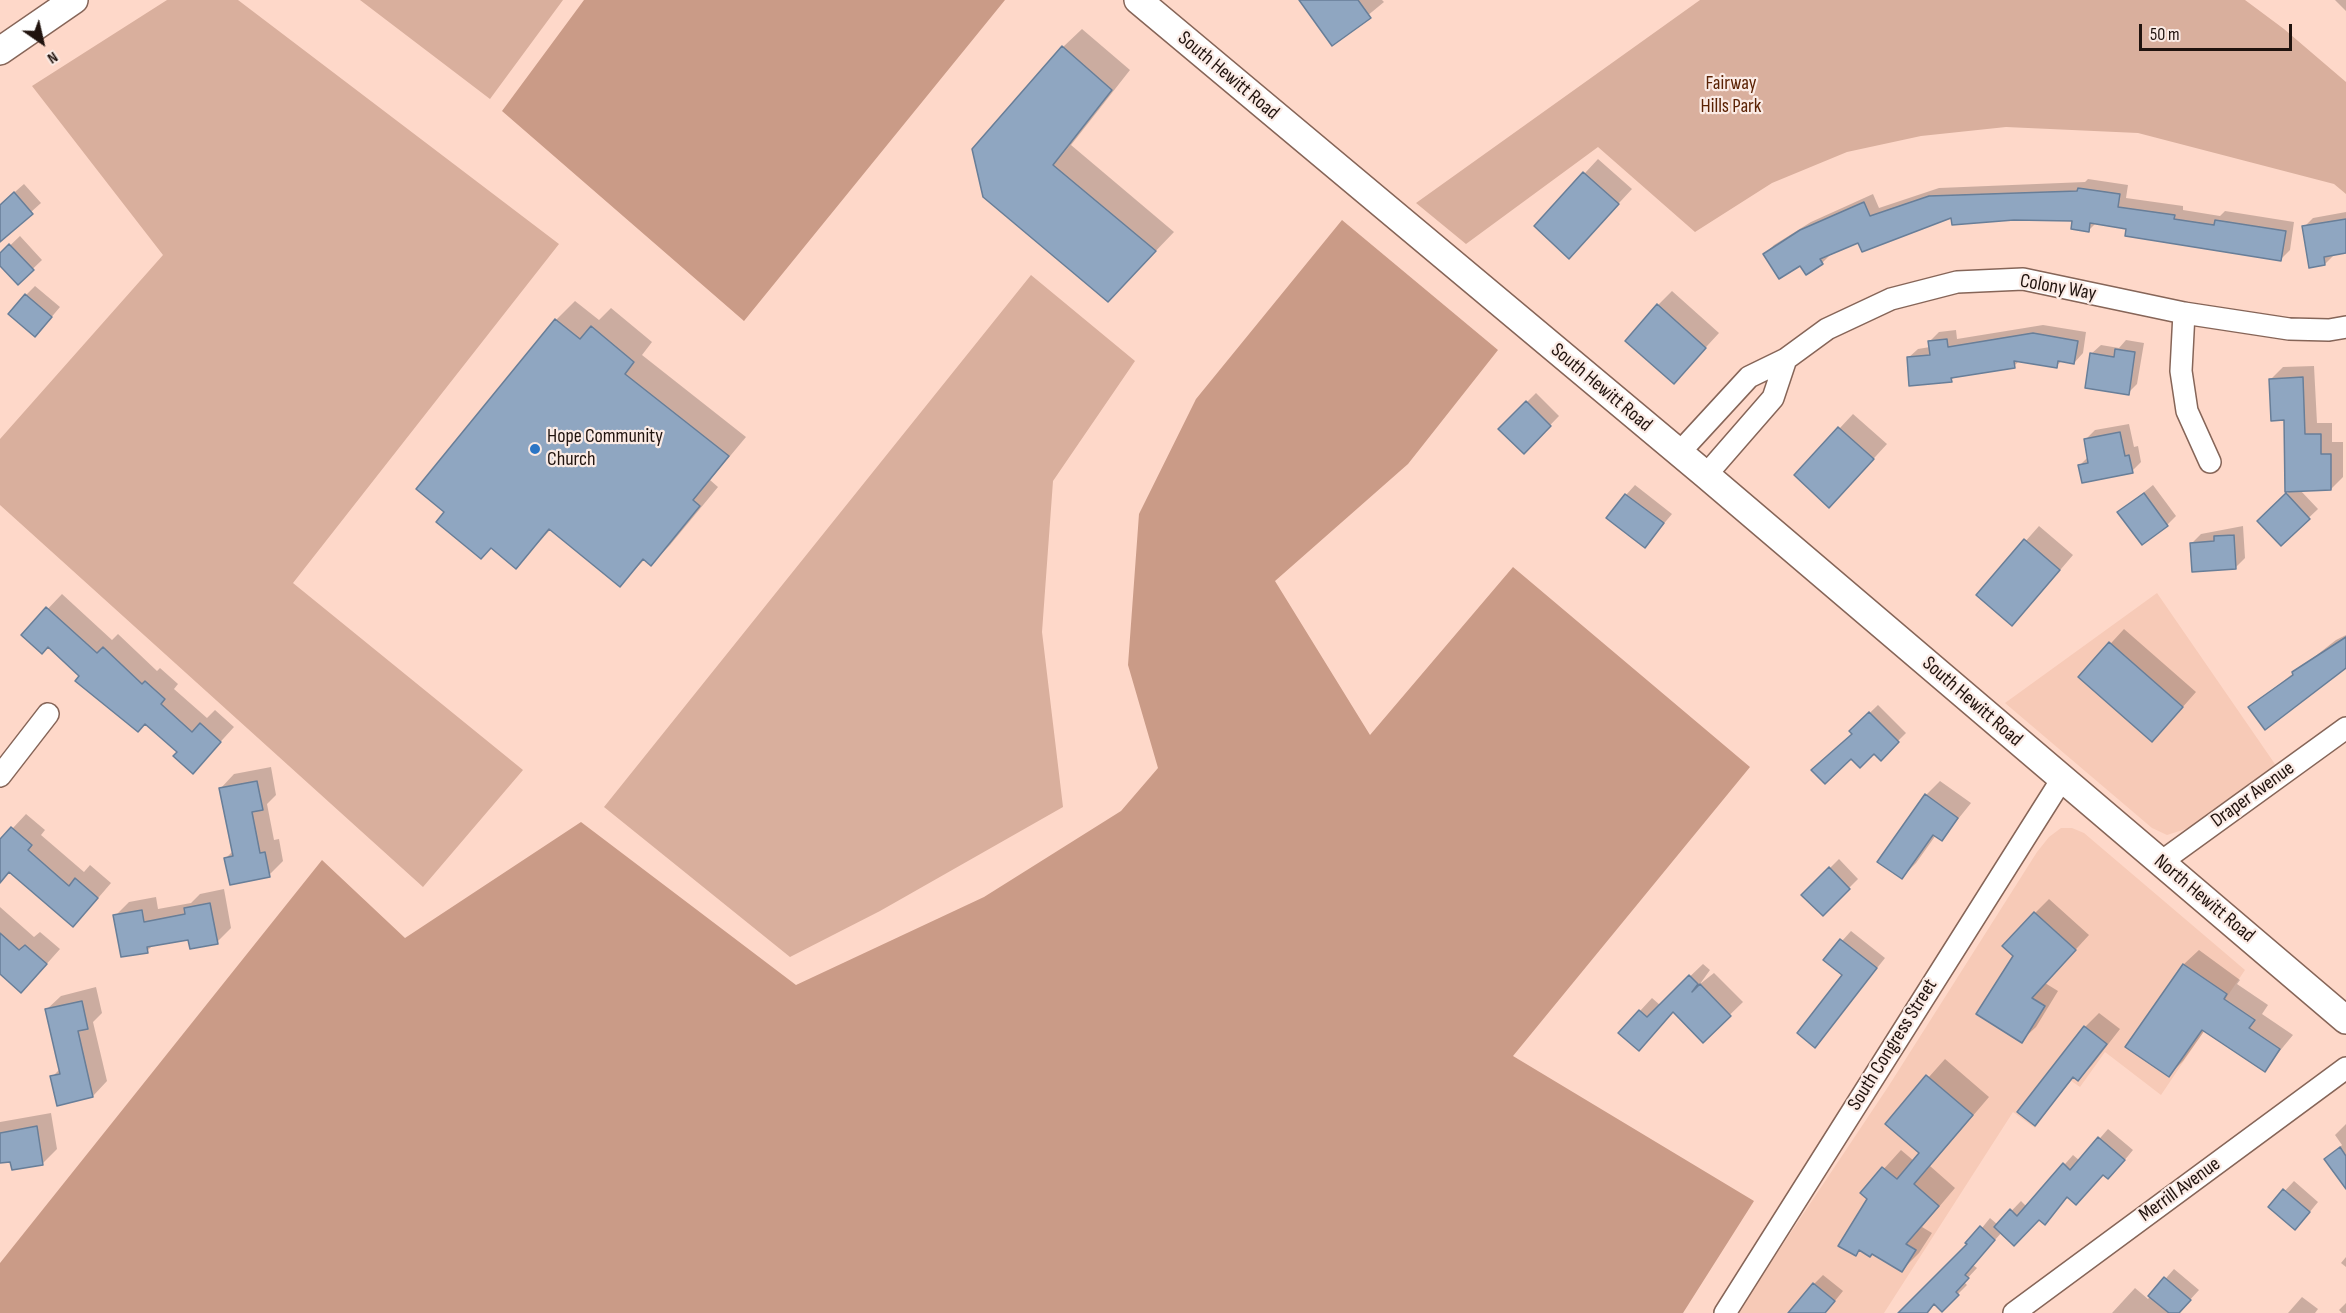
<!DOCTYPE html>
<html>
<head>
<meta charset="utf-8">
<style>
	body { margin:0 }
	#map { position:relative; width:2346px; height:1313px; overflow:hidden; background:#fed8c9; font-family:"Sofia Sans Condensed",sans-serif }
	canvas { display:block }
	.north { position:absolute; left:12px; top:12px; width:60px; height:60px; -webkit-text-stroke:4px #fbebe5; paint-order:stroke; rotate:146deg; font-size:16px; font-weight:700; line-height:24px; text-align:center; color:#20130e }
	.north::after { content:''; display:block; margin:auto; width:21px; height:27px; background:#20130e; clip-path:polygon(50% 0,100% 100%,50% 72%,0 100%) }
	.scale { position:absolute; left:2139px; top:24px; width:153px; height:27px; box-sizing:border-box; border:3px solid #20130e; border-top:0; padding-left:8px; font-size:18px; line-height:21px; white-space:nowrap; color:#20130e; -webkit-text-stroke:4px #fbebe5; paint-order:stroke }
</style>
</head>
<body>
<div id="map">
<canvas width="2346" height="1313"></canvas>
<div class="north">N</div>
<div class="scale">50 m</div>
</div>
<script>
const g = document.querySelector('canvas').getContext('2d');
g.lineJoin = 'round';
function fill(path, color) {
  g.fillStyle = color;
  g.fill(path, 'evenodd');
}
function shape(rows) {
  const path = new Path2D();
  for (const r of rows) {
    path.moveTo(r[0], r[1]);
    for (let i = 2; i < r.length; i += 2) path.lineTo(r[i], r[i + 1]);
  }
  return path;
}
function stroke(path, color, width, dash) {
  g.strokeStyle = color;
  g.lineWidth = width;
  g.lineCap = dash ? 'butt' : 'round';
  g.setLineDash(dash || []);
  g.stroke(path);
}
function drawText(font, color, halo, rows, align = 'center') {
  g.font = font + ' "Sofia Sans Condensed",sans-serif';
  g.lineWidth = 4.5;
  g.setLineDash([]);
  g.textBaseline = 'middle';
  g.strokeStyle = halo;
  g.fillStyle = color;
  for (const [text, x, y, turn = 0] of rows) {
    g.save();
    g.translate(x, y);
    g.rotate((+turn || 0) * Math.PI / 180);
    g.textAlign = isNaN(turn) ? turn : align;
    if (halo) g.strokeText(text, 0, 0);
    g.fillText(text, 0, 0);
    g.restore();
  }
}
fill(shape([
	[2157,593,2277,767,2192,827,2167,835,2152,828,2005,703],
	[2061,828,2072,828,2084,833,2245,970,2161,1095,2105,1052,2080,1087,2070,1080,2035,1128,2013,1112,1884,1313,1737,1313,1888,1087,2037,852,2049,837]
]), '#f7cab7');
fill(shape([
	[167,0,238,0,559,244,293,583,523,770,423,887,0,505,0,439,163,255,32,86],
	[360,0,563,0,490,99],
	[1700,0,2245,0,2284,29,2346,82,2346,194,2334,184,2138,133,2006,127,1921,136,1847,152,1772,183,1695,232,1598,147,1466,244,1416,203],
	[1031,275,1135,361,1053,481,1042,632,1063,807,880,911,790,957,604,807]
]), '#d9af9d');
fill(shape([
	[584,0,1005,0,744,321,502,111],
	[1342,220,1498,350,1408,464,1275,581,1370,735,1513,567,1750,767,1513,1056,1754,1201,1683,1313,0,1313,0,1263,322,860,405,938,581,822,796,985,984,897,1121,811,1158,768,1128,665,1139,514,1196,399]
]), '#ca9b87');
fill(shape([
	[1301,0,1382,0,1384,2,1333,44],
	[2335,0,2346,0,2346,11],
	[1082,29,1130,70,1071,145,1174,232,1127,281,985,196,1063,47],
	[1598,159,1632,189,1583,242,1536,226],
	[2088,179,2128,185,2126,198,2183,206,2183,210,2220,216,2225,211,2294,222,2290,250,2281,259,2096,223,2088,231,2074,220,1953,216,1859,241,1831,254,1822,263,1800,263,1765,254,1774,245,1811,222,1873,194,1879,208,1939,188,2085,182],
	[24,184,41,203,1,239,0,205],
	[2346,212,2346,252,2334,255,2325,264,2304,227,2313,218],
	[20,236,42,260,18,283,0,264,0,255],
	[35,286,60,307,44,326,26,295],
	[1672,291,1719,333,1674,382,1658,305],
	[575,301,599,320,611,308,652,342,642,355,746,437,710,480,718,487,670,545,651,564,645,559,620,585,551,529,516,567,446,512,556,320],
	[2043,325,2086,332,2083,353,2074,363,2062,361,2056,366,2020,360,2014,366,1956,376,1951,380,1908,358,1918,349,1930,347,1930,341,1939,332,1956,330,1957,339],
	[2126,340,2144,343,2137,384,2128,393,2091,354,2101,345,2119,348],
	[2314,366,2317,423,2332,423,2332,442,2343,442,2343,477,2331,489,2300,490,2318,509,2281,544,2259,521,2291,490,2286,419,2271,379,2283,367],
	[1536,393,1559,416,1524,452,1500,429],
	[1853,414,1887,444,1843,492,1796,475],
	[2129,424,2134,447,2138,446,2141,462,2132,471,2080,465,2089,456,2085,440,2095,430],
	[1635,485,1672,514,1645,546,1626,495],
	[2153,485,2176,516,2167,525,2119,512],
	[2039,526,2073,555,2026,610,1978,595],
	[2243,526,2245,558,2236,567,2192,543,2201,534],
	[62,594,112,640,118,634,157,671,160,668,178,684,174,689,207,718,215,710,234,727,193,772,179,752,146,722,81,676,48,645,23,635],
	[2124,629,2196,692,2166,726,2080,677],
	[2346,635,2346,666,2250,707,2336,640],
	[1878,705,1906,733,1881,758,1851,731],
	[271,767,276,795,267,804,274,840,279,839,283,861,269,875,226,858,233,851,220,789,234,774],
	[1940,781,1971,803,1942,839,1936,835,1916,863,1902,877,1926,795],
	[26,814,45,830,41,835,84,872,90,865,111,883,87,911,10,870,0,872,0,842],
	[1839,859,1858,879,1823,914,1803,895],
	[224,889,231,928,217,942,190,938,153,945,147,951,115,916,129,902,156,897,158,909,191,903,200,894],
	[2049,899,2089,935,2045,983,2058,991,2036,1027,2021,1041,2035,913],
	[0,907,34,937,40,932,60,949,35,977,0,972],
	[1851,931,1885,958,1815,1046,1844,975,1825,960],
	[2199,950,2240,980,2237,984,2268,1005,2262,1014,2293,1035,2264,1070,2205,1030,2183,1061,2169,1075,2127,1046,2184,964],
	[1703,964,1710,970,1700,984,1714,973,1743,1002,1703,1041,1674,1011,1652,1036,1640,1011,1652,998,1660,1005],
	[96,987,102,1013,93,1022,107,1081,93,1096,58,1104,52,1077,60,1069,46,1010,61,996],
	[2099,1013,2120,1029,2092,1065,2078,1079,2075,1076,2035,1124,2085,1027],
	[1945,1059,1989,1097,1930,1166,1955,1188,1922,1227,1932,1233,1919,1253,1902,1270,1873,1252,1860,1249,1855,1254,1869,1199,1862,1193,1901,1150,1914,1161,1921,1153,1887,1124],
	[51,1113,57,1149,43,1163,12,1160,0,1162,0,1122],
	[2346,1124,2346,1169,2326,1159,2342,1145,2335,1135],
	[2108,1129,2133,1150,2118,1168,2104,1173,2068,1196,2045,1223,2039,1218,2002,1232,1973,1265,1977,1268,1964,1282,1967,1285,1942,1310,1935,1303,1928,1313,1900,1313,1969,1244,1990,1218,1998,1225,2021,1201,2027,1207,2073,1155,2080,1161],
	[2294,1181,2318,1202,2304,1219,2270,1207],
	[2346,1257,2346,1267,2341,1263],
	[2174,1269,2199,1290,2178,1313,2112,1313,2135,1288,2148,1299],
	[1823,1275,1843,1291,1825,1313,1797,1313,1814,1284],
	[2302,1297,2318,1309,2315,1313,2288,1313],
	[2346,1303,2346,1313,2342,1313,2339,1310]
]), '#0003');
const building = shape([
	[1299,0,1358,0,1371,18,1332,46,1299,0],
	[1062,46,1112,90,1053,165,1156,251,1108,302,983,197,972,149,1062,46],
	[1583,172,1619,204,1569,259,1534,226,1583,172],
	[2078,188,2120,194,2118,207,2175,215,2174,219,2214,225,2215,220,2286,231,2281,261,2125,236,2126,229,2090,223,2089,232,2071,229,2072,221,2014,220,1952,225,1951,218,1862,252,1858,243,1820,259,1823,264,1806,275,1800,266,1779,279,1763,254,1800,230,1864,202,1870,216,1929,196,2077,191,2078,188],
	[14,192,33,214,0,242,0,205,14,192],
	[2346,219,2346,253,2324,257,2325,265,2309,268,2302,226,2346,219],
	[9,244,34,270,18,285,0,266,0,253,9,244],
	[25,294,52,317,35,337,8,314,25,294],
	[1657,304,1706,348,1674,384,1625,341,1657,304],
	[555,319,580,339,591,326,634,362,625,374,729,456,693,500,700,506,651,566,643,559,620,587,549,529,516,569,491,548,481,559,436,522,444,512,416,489,555,319],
	[2033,333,2078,341,2074,364,2058,361,2057,368,2014,361,2015,368,1951,378,1952,382,1909,386,1907,357,1930,355,1928,341,1947,339,1948,347,2033,333],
	[2115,349,2135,352,2129,395,2085,388,2090,353,2114,357,2115,349],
	[2303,377,2305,434,2321,434,2321,454,2331,454,2331,490,2285,492,2284,420,2271,421,2269,379,2303,377],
	[1526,401,1551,426,1524,454,1498,429,1526,401],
	[1838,427,1874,459,1829,508,1794,475,1838,427],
	[2120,432,2125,456,2129,455,2133,473,2082,483,2078,465,2088,463,2084,439,2120,432],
	[2144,493,2168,526,2142,545,2117,512,2144,493],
	[2286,493,2310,519,2281,546,2257,521,2286,493],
	[1625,494,1664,523,1645,548,1606,518,1625,494],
	[2234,535,2236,569,2192,572,2190,543,2214,541,2214,536,2234,535],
	[2024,539,2060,570,2012,626,1976,595,2024,539],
	[46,607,97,653,103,647,142,684,145,681,165,699,161,704,192,732,200,723,221,742,193,774,173,756,177,752,145,724,138,732,75,681,79,676,48,647,42,654,21,635,46,607],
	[2346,637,2346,668,2265,730,2248,707,2293,675,2292,672,2346,637],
	[2109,642,2183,707,2152,742,2078,677,2109,642],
	[1869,712,1899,742,1881,761,1874,754,1860,768,1851,759,1825,784,1811,770,1852,734,1849,731,1869,712],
	[257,781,263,810,252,812,260,853,265,852,270,877,230,885,224,858,233,856,219,788,257,781],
	[1925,794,1958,818,1942,841,1933,835,1902,879,1877,862,1925,794],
	[11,827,32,845,28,850,69,886,75,878,98,898,73,927,9,872,0,883,0,839,11,827],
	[1829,867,1850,889,1823,916,1801,895,1829,867],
	[210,903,218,944,190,949,188,940,147,947,148,953,121,957,113,915,142,910,144,922,185,914,184,908,210,903],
	[2034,912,2076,950,2032,998,2045,1006,2022,1043,1976,1014,2013,956,2002,946,2034,912],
	[0,933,19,950,25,945,47,964,21,993,0,974,0,933],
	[1840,939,1877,968,1815,1048,1797,1033,1842,975,1823,960,1840,939],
	[2183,964,2227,994,2224,999,2255,1020,2249,1028,2280,1049,2265,1072,2202,1030,2169,1077,2125,1047,2183,964],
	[1689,975,1698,984,1692,992,1700,984,1731,1016,1703,1043,1673,1012,1639,1051,1618,1033,1639,1010,1647,1017,1689,975],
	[82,1001,88,1029,78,1031,93,1097,57,1106,50,1076,60,1074,45,1009,82,1001],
	[2084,1026,2107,1044,2078,1081,2073,1077,2035,1126,2017,1112,2084,1026],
	[1926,1075,1973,1115,1914,1184,1939,1206,1906,1244,1916,1250,1902,1272,1872,1254,1870,1257,1859,1250,1856,1256,1838,1246,1867,1199,1860,1193,1882,1167,1897,1179,1919,1153,1885,1124,1926,1075],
	[37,1126,43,1165,12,1170,10,1162,0,1163,0,1133,37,1126],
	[2098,1137,2125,1160,2108,1179,2103,1175,2076,1205,2067,1197,2045,1225,2039,1220,2014,1246,1994,1227,2010,1209,2017,1216,2063,1163,2070,1170,2098,1137],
	[2340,1147,2346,1156,2346,1189,2324,1159,2340,1147],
	[2283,1189,2310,1212,2295,1230,2268,1207,2283,1189],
	[1980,1226,1995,1240,1965,1275,1969,1278,1956,1292,1959,1295,1942,1312,1934,1304,1927,1313,1898,1313,1967,1244,1965,1243,1980,1226],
	[2164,1277,2191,1300,2179,1313,2169,1313,2148,1296,2164,1277],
	[1813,1283,1835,1301,1825,1313,1788,1313,1813,1283]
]);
fill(building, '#8fa6c1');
stroke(building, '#687e98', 1.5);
const minor = shape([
	[2184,313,2181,371,2187,411,2210,462],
	[1679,453,1749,377,1786,359,1827,329,1891,299,1957,282,2023,279,2184,313,2289,329,2329,330,2346,327],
	[1706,475,1773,398,1786,359],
	[0,776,48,714],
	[2161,862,2346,728],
	[1725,1313,2062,779],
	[2014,1313,2346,1068]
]);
const major = shape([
	[1138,0,1706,475,2346,1020],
	[0,51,74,0]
]);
stroke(minor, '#866558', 24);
stroke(major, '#866558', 30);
stroke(minor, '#fff', 21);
stroke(major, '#fff', 27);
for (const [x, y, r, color] of [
	[535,449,6,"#2b75c5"]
]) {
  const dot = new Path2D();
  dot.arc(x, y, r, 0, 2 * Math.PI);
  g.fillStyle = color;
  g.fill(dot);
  stroke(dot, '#fbebe5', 2);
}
drawText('20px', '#20130e', '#fbebe5', [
	["South Hewitt Road",1228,76,40],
	["Colony Way",2058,288,10],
	["South Hewitt Road",1601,388,40],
	["South Hewitt Road",1972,702,41],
	["Draper Avenue",2253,795,-36],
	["North Hewitt Road",2204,899,40],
	["South Congress Street",1893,1045,-58],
	["Merrill Avenue",2180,1190,-36]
]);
drawText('20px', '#5b2204', '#fbebe5', [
	["Fairway",1731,84],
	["Hills Park",1731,107]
]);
drawText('20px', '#20130e', '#fbebe5', [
	["Hope Community",547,437],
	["Church",547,460]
], 'left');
</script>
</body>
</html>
